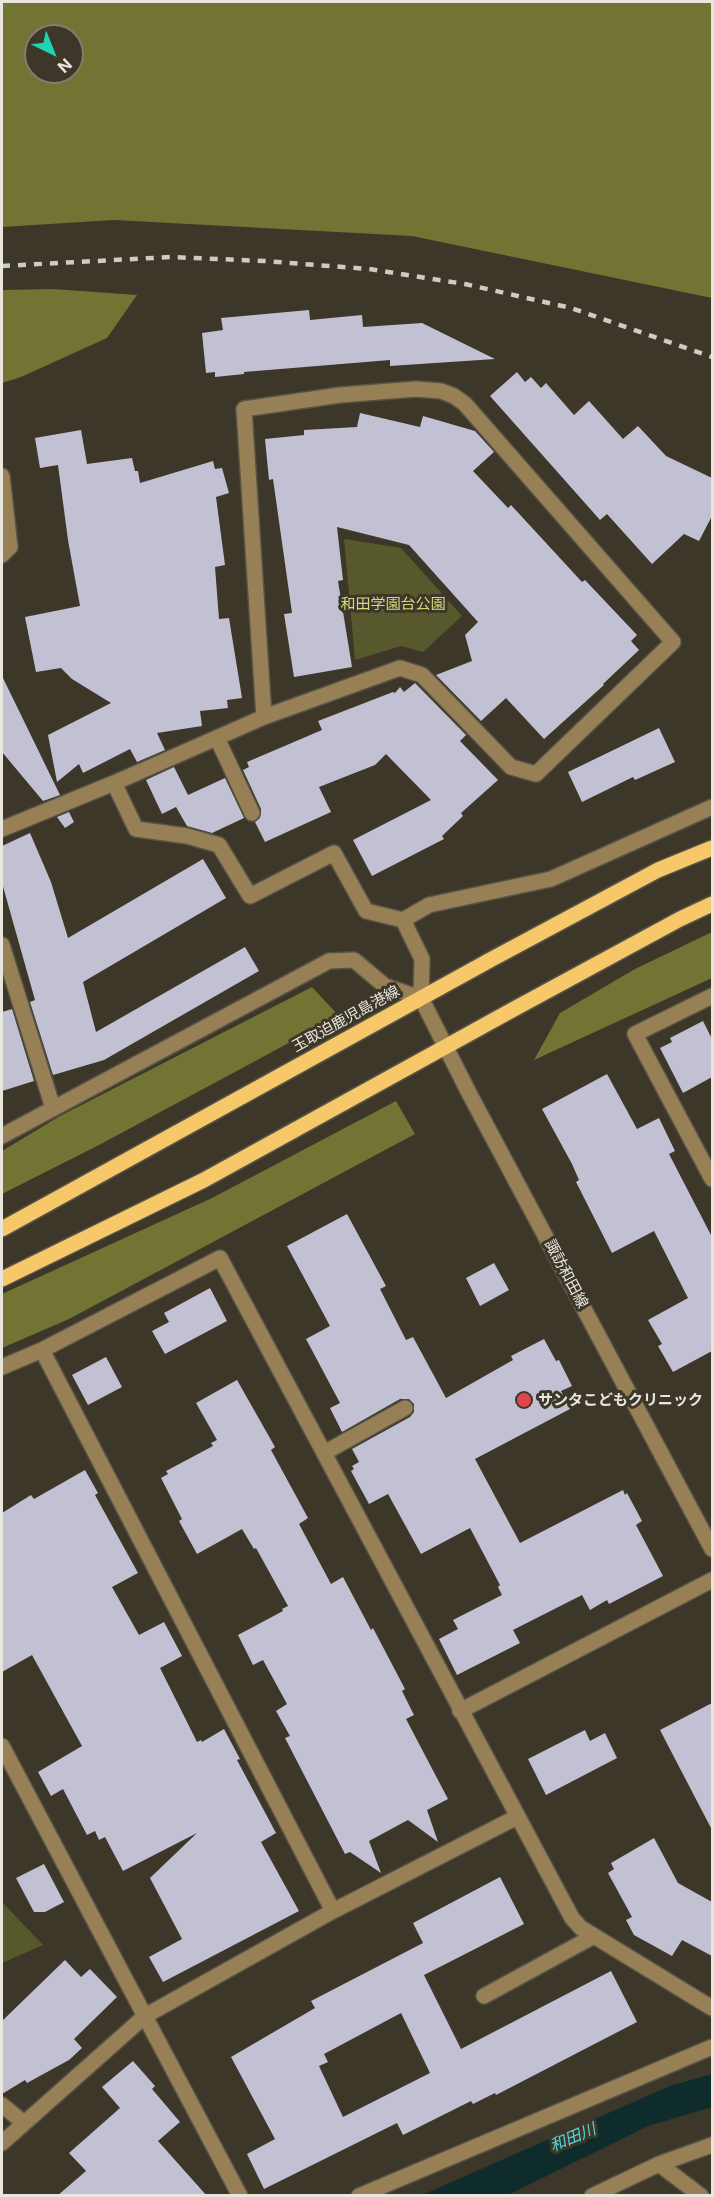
<!DOCTYPE html>
<html>
<head>
<meta charset="utf-8">
<style>
	body { margin:0 }
	#map { position:relative; width:714px; height:2197px; overflow:hidden; background:#3c3729; font-family:Inter,sans-serif }
	canvas { display:block }
	.frame { position:absolute; inset:0; border:3px solid #e9e6dd; pointer-events:none }
	.north { position:absolute; left:24px; top:24px; width:60px; height:60px; box-sizing:border-box; background:#3c3729; border:2px solid #817d71; border-radius:50%; rotate:137deg; font-size:16px; font-weight:700; line-height:24px; text-align:center; color:#e9e6dd }
	.north::after { content:''; display:block; margin:auto; width:21px; height:27px; background:#1ed5b1; clip-path:polygon(50% 0,100% 100%,50% 72%,0 100%) }
</style>
</head>
<body>
<div id="map">
<canvas width="714" height="2197"></canvas>
<div class="frame"></div>
<div class="north">N</div>
</div>
<script>
const g = document.querySelector('canvas').getContext('2d');
g.lineJoin = 'round';
function fill(path, color) {
  g.fillStyle = color;
  g.fill(path, 'evenodd');
}
function shape(rows) {
  const path = new Path2D();
  for (const r of rows) {
    path.moveTo(r[0], r[1]);
    for (let i = 2; i < r.length; i += 2) path.lineTo(r[i], r[i + 1]);
  }
  return path;
}
function stroke(path, color, width, dash) {
  g.strokeStyle = color;
  g.lineWidth = width;
  g.lineCap = dash ? 'butt' : 'round';
  g.setLineDash(dash || []);
  g.stroke(path);
}
function drawText(font, color, halo, rows, align = 'center') {
  g.font = font + ' Inter,"Noto Sans JP",sans-serif';
  g.lineWidth = 6;
  g.setLineDash([]);
  g.textBaseline = 'middle';
  g.strokeStyle = halo;
  g.fillStyle = color;
  for (const [text, x, y, turn = 0] of rows) {
    g.save();
    g.translate(x, y);
    g.rotate((+turn || 0) * Math.PI / 180);
    g.textAlign = isNaN(turn) ? turn : align;
    if (halo) g.strokeText(text, 0, 0);
    g.fillText(text, 0, 0);
    g.restore();
  }
}
fill(shape([
	[344,539,401,548,462,616,423,652,401,646,355,660],
	[2,1902,43,1945,2,1963]
]), '#57592c');
fill(shape([
	[2,2,712,2,712,298,412,236,114,220,2,227],
	[36,36,72,36,72,72,36,72],
	[53,289,137,295,107,338,21,377,2,383,2,290],
	[712,932,712,978,534,1060,560,1013,635,969],
	[312,987,339,1016,99,1145,2,1194,2,1151,60,1116],
	[396,1101,415,1134,69,1319,2,1348,2,1294,212,1198]
]), '#727434');
fill(shape([
	[712,2074,712,2107,648,2126,508,2195,422,2195,670,2086]
]), '#0f2c2d');
fill(shape([
	[309,310,310,320,362,315,363,327,422,323,495,359,390,366,390,360,244,372,244,374,215,377,215,372,206,373,202,333,223,330,221,318],
	[517,372,525,382,531,377,541,388,546,383,574,415,589,401,623,439,638,426,666,456,712,478,712,516,699,541,684,534,652,564,607,514,600,520,490,396],
	[360,413,420,427,423,416,475,431,494,452,473,471,508,508,511,505,582,582,585,580,637,635,631,641,639,650,603,684,604,685,544,739,506,698,481,721,436,675,472,661,465,635,478,622,409,545,337,527,343,580,338,581,352,667,294,677,284,614,292,613,273,479,269,480,265,439,304,435,304,430,357,427],
	[81,430,87,464,132,458,135,471,138,471,140,483,213,461,215,469,222,468,229,493,216,497,225,565,215,567,219,619,229,618,242,698,227,700,228,708,200,711,202,726,157,733,165,750,137,762,130,749,83,773,79,764,57,782,48,735,111,703,72,679,61,668,36,672,25,617,80,606,68,540,58,465,40,468,35,438],
	[2,676,60,795,43,801,2,752],
	[415,683,466,735,460,741,498,780,461,813,463,816,442,836,444,839,372,876,353,840,431,800,386,754,375,765,319,787,331,812,265,842,255,822,260,818,261,809,243,770,249,767,247,762,322,730,318,721,393,692,395,693,400,687,404,692],
	[659,728,675,762,635,780,633,777,582,802,568,772],
	[174,767,188,795,225,778,244,818,212,833,187,826,176,807,162,814,146,780],
	[69,812,74,822,65,828,57,817],
	[30,833,51,882,68,938,203,859,226,898,83,982,96,1032,245,947,259,971,104,1060,53,1075,30,1002,35,1000,2,883,2,846],
	[12,1009,34,1081,2,1091,2,1012],
	[703,1021,712,1039,712,1077,683,1093,660,1048,672,1042,670,1038],
	[607,1074,637,1129,659,1118,675,1151,669,1154,712,1237,712,1351,673,1372,658,1346,662,1344,648,1320,688,1298,654,1231,612,1253,576,1182,579,1180,572,1164,542,1109],
	[347,1214,386,1286,380,1289,406,1340,413,1337,446,1398,513,1360,511,1356,544,1339,556,1361,559,1360,572,1386,561,1391,570,1409,475,1459,520,1543,623,1490,625,1495,627,1493,642,1521,636,1525,663,1576,609,1604,607,1600,590,1610,582,1595,513,1630,520,1643,457,1675,439,1639,458,1629,453,1620,502,1595,498,1587,500,1585,470,1528,421,1554,388,1494,369,1504,351,1471,354,1469,352,1466,359,1462,352,1449,410,1417,414,1412,414,1404,409,1399,400,1399,342,1432,330,1408,340,1403,306,1339,330,1326,287,1246],
	[494,1263,509,1290,480,1306,466,1278],
	[210,1288,227,1321,165,1354,152,1331,169,1322,164,1313],
	[106,1357,122,1387,88,1405,72,1375],
	[237,1380,275,1447,271,1450,308,1518,299,1524,331,1584,343,1577,371,1630,373,1628,405,1689,402,1691,414,1715,406,1719,448,1799,427,1810,438,1842,408,1820,369,1841,381,1873,350,1852,345,1854,285,1738,290,1736,276,1711,287,1704,263,1660,253,1665,238,1635,283,1611,282,1609,288,1606,256,1548,254,1549,242,1529,197,1554,179,1521,182,1519,161,1478,168,1474,166,1471,213,1446,211,1443,217,1440,196,1403],
	[85,1470,98,1493,95,1495,138,1573,112,1587,139,1635,164,1622,182,1656,160,1668,197,1742,201,1740,202,1742,224,1729,240,1759,237,1760,276,1833,261,1842,299,1911,163,1982,149,1957,182,1939,150,1878,197,1833,123,1871,105,1837,99,1840,95,1831,87,1835,63,1789,51,1796,38,1772,82,1746,32,1655,2,1672,2,1513,31,1495,34,1499],
	[712,1703,712,1830,660,1730],
	[585,1730,590,1741,605,1733,617,1758,546,1795,528,1759],
	[654,1838,678,1883,712,1902,712,1956,682,1940,672,1956,634,1935,626,1920,632,1917,608,1873,614,1869,611,1863],
	[44,1864,64,1902,45,1912,34,1912,16,1878],
	[500,1877,524,1924,424,1975,461,2049,611,1971,637,2022,496,2095,495,2093,473,2104,471,2101,403,2135,397,2123,264,2189,247,2154,275,2139,231,2057,315,2008,311,2001,423,1943,413,1923],
	[401,2013,430,2073,343,2117,319,2066,328,2062,324,2054],
	[65,1960,81,1977,90,1969,117,1997,74,2039,82,2048,69,2060,27,2083,25,2080,2,2094,2,2021],
	[133,2061,155,2086,152,2089,180,2122,158,2141,207,2196,57,2196,86,2171,69,2153,120,2108,102,2087]
]), '#c2c1d3');
const minor = shape([
	[2,476,10,547,2,555],
	[217,738,252,813],
	[114,783,136,829,187,836,219,845,250,896,334,853,366,911,403,920,422,959,421,998,469,1093,712,1549],
	[2,829,114,783,264,717,400,668,422,675,511,767,536,774,673,642,465,404,454,396,441,391,416,389,340,395,244,409,264,717],
	[403,920,429,905,551,879,712,807],
	[2,945,53,1108],
	[712,996,635,1034,712,1179],
	[2,1136,329,961,354,960,385,986,421,998],
	[42,1350,333,1911],
	[2,1367,42,1350,220,1258,572,1918,581,1928,712,2008],
	[324,1453,405,1408],
	[460,1711,712,1580],
	[2,1746,240,2196],
	[484,1996,594,1936],
	[2,2105,24,2123],
	[2,2143,145,2016,333,1911,517,1817],
	[659,2164,701,2196],
	[359,2196,712,2047],
	[592,2196,659,2164,712,2145]
]);
const major = shape([
	[2,1229,492,959,658,870,712,848],
	[2,1279,204,1180,514,1009,680,919,712,904]
]);
stroke(minor, '#585346', 18);
stroke(major, '#585346', 18);
stroke(minor, '#978055', 15);
stroke(major, '#f7c86a', 15);
stroke(shape([
	[2,266,171,257,264,261,369,269,465,284,571,308,712,357]
]), '#cecbc1', 4.5, [8, 8]);
for (const [x, y, r, color] of [
	[524,1400,8,"#e0444e"]
]) {
  const dot = new Path2D();
  dot.arc(x, y, r, 0, 2 * Math.PI);
  g.fillStyle = color;
  g.fill(dot);
  stroke(dot, '#3c3729', 2);
}
drawText('15px', '#d6da7d', '#3c3729', [
	["和田学園台公園",393,604]
]);
drawText('15px', '#e9e6dd', '#3c3729', [
	["玉取迫鹿児島港線",346,1019,-29],
	["諏訪和田線",566,1274,62]
]);
drawText('bold 15px', '#e9e6dd', '#3c3729', [
	["サンタこどもクリニック",538,1400]
], 'left');
drawText('italic 16px', '#50d8db', '#3c3729', [
	["和田川",573,2138,-23]
]);
</script>
</body>
</html>
